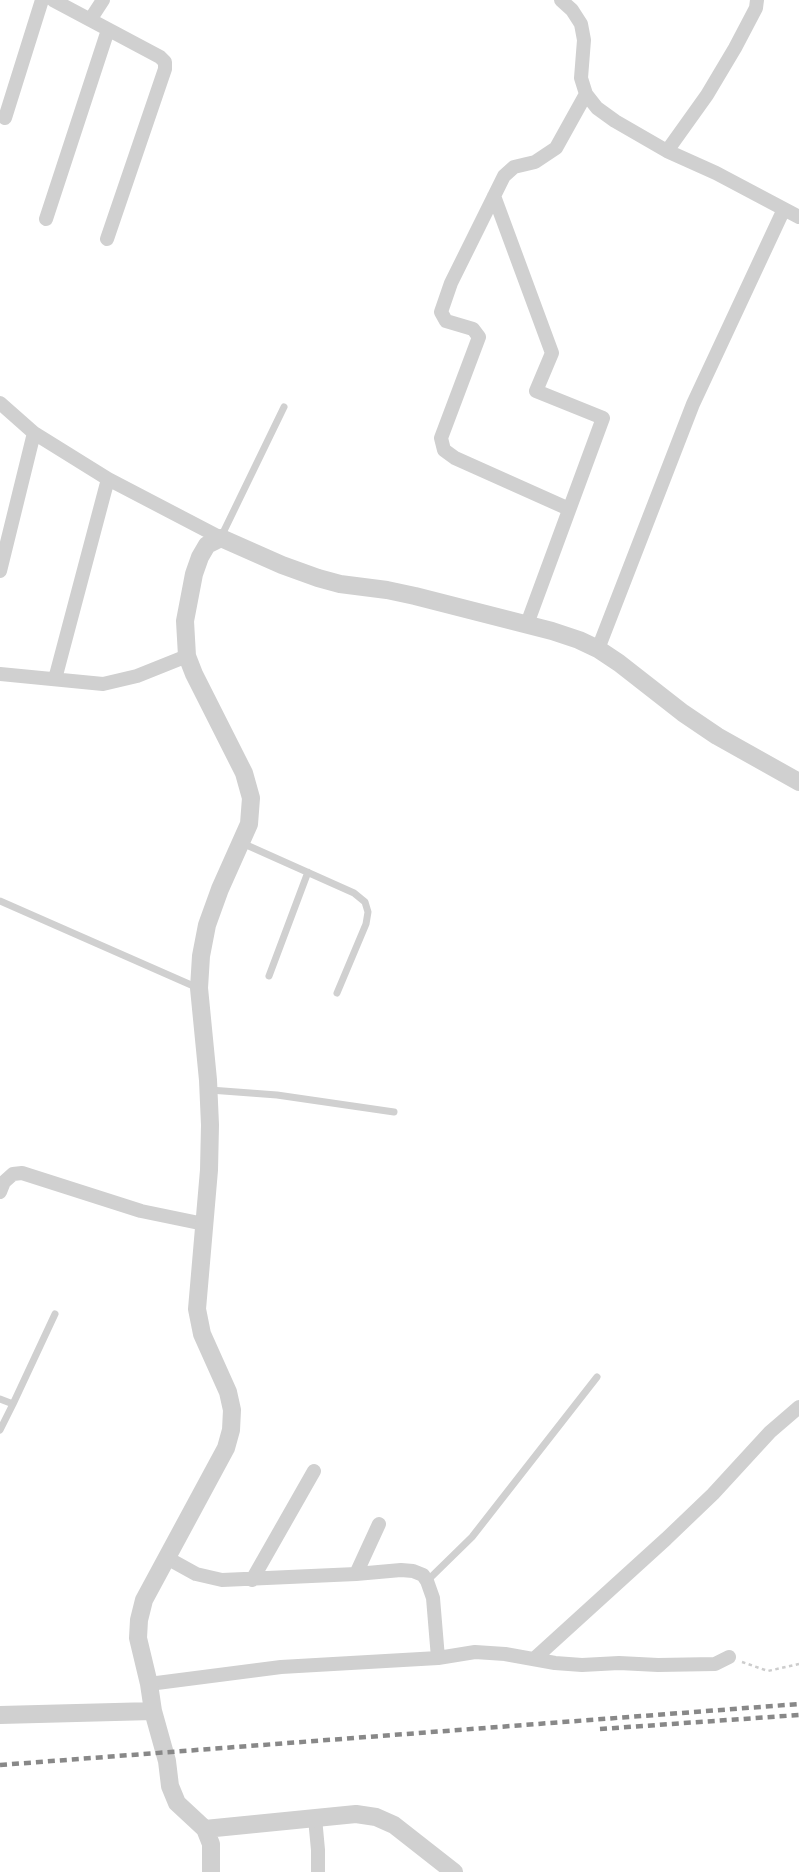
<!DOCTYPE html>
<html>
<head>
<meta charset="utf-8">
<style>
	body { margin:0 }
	canvas { display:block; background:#fff }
</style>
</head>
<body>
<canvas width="799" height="1872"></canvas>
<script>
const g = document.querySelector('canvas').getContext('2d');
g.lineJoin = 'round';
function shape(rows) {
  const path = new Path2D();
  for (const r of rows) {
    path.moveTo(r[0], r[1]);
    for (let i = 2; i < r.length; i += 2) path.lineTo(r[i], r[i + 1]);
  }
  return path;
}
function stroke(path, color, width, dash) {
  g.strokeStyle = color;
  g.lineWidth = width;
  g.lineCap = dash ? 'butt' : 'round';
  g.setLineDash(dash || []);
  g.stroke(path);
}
stroke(shape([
	[742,1662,768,1671,799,1664]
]), '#cdcdcd', 2.5, [3.5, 3.5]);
stroke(shape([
	[221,537,284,407],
	[242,843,354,893,365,902,368,912,366,924,337,993],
	[0,901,198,988],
	[269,976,308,872],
	[210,1090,277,1095,394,1112],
	[0,1399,13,1404,55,1314],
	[0,1430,13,1404],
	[427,1581,472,1537,597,1377]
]), '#d0d0d0', 7);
stroke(shape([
	[53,0,160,57,165,62,165,69,107,239],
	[561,0,572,10,581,24,584,40,581,78,586,94,597,108,615,121,667,151,716,173,799,217],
	[90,20,103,0],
	[5,118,42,0],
	[667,151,707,95,735,48,756,8,757,0],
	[494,196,552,353,536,391,603,418,527,624],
	[46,219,108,30],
	[0,403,34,433,108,479,221,538],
	[569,509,455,458,444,450,441,438,479,337,473,329,446,321,441,312,451,283,504,176,514,167,535,162,556,148,586,94],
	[0,571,34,433],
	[598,649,693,404,784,209],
	[0,674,103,684,137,676,187,656],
	[55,679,108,479],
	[0,1192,4,1182,13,1174,22,1173,141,1211,204,1224],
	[167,1558,196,1574,222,1580,356,1574,401,1570,413,1571,423,1575,427,1581,433,1598,438,1658],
	[356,1574,379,1524],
	[252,1580,314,1471],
	[534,1659,666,1539,713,1494,770,1432,799,1407],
	[149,1684,281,1667,438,1658,475,1652,505,1654,555,1663,582,1665,619,1663,658,1665,715,1664,729,1657],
	[315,1818,318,1850,318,1872]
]), '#d0d0d0', 14);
stroke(shape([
	[0,1715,153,1711],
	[205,1829,356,1814,376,1817,394,1825,454,1872],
	[211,1872,211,1844,205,1829,177,1803,170,1786,167,1761,153,1711,149,1684,138,1638,139,1620,144,1600,226,1448,231,1430,232,1410,228,1392,202,1334,197,1309,209,1170,210,1125,208,1080,199,988,201,956,207,925,220,889,249,824,251,798,244,773,194,674,187,656,185,621,194,574,200,557,207,545,221,538,282,565,318,578,340,584,387,590,415,596,552,631,579,640,598,649,619,663,683,713,717,736,799,782]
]), '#d0d0d0', 18);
stroke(shape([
	[600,1729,799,1715],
	[0,1765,799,1704]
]), '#888', 4.5, [7, 5]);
</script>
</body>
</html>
